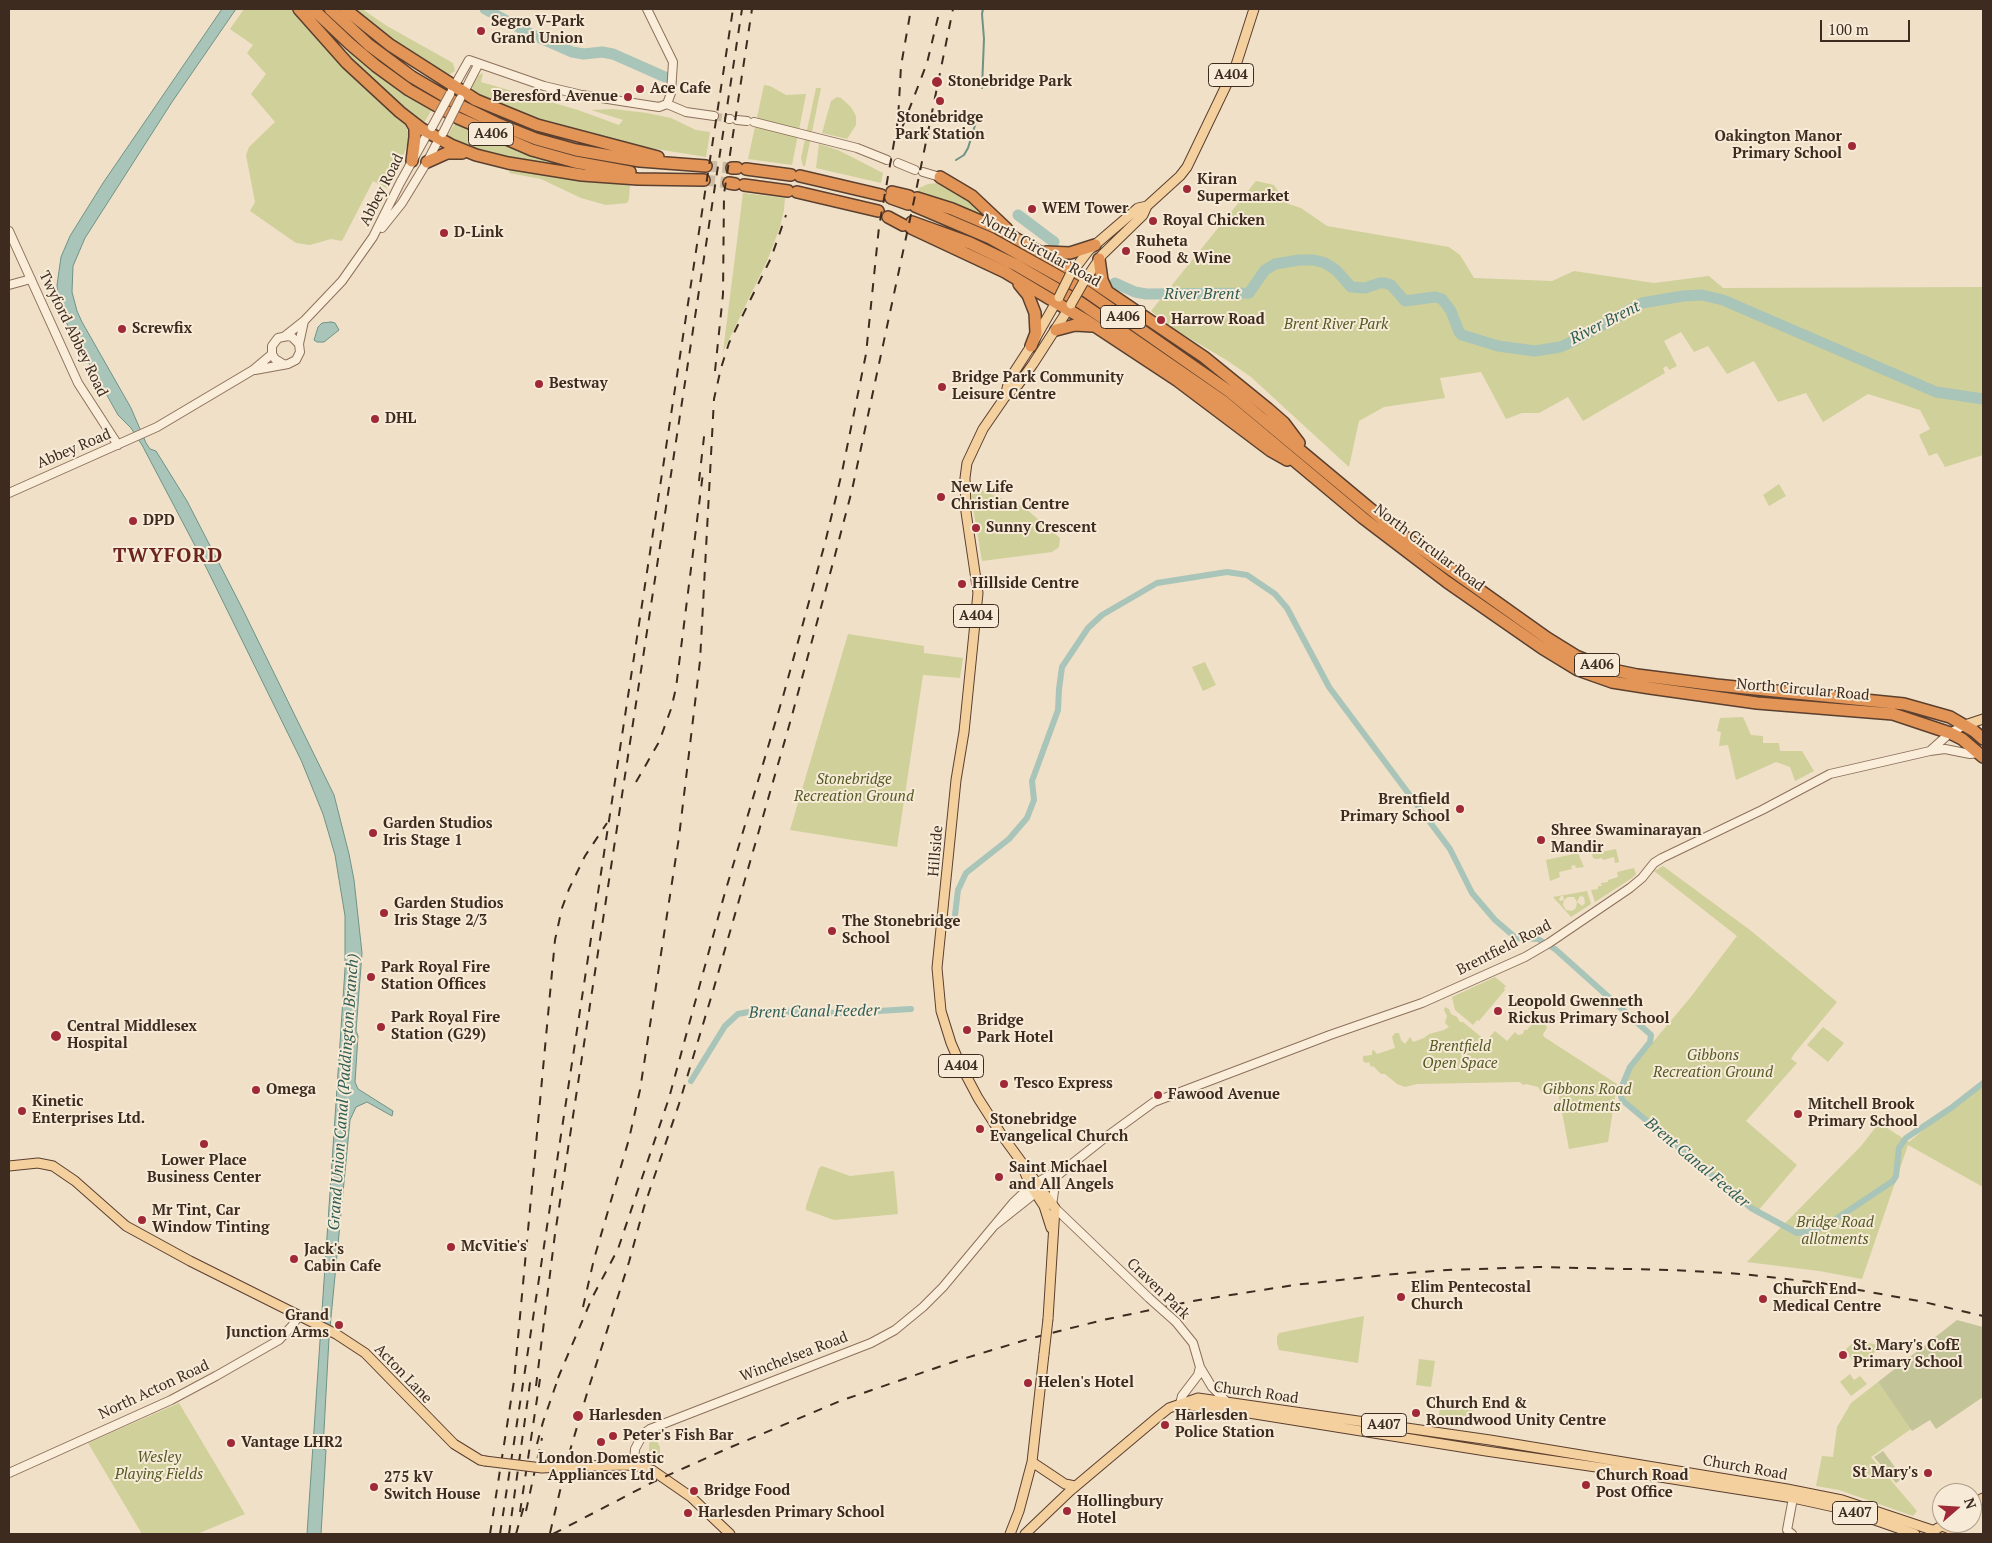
<!DOCTYPE html>
<html>
<head>
<meta charset="utf-8">
<style>
	body { margin:0 }
	#map { position:relative; width:1992px; height:1543px; overflow:hidden; background:#f0e0c7; font-family:"PT Serif",serif }
	canvas { display:block }
	.frame { position:absolute; inset:0; border:10px solid #3d2b20; pointer-events:none }
	.north { position:absolute; left:1932px; top:1483px; width:50px; height:50px; box-sizing:border-box; background:#f7ebd7; border:1px solid #ad9e8e; border-radius:50%; rotate:71deg; font-size:14px; font-weight:700; line-height:20px; text-align:center; color:#3d2b20 }
	.north::after { content:''; display:block; margin:auto; width:18px; height:22px; background:#9f2936; clip-path:polygon(50% 0,100% 100%,50% 72%,0 100%) }
	.scale { position:absolute; left:1820px; top:20px; width:90px; height:22px; box-sizing:border-box; border:2px solid #3d2b20; border-top:0; padding-left:6px; font-size:15px; line-height:18px; white-space:nowrap; color:#3d2b20; -webkit-text-stroke:4px #f7ebd7; paint-order:stroke }
</style>
</head>
<body>
<div id="map">
<canvas width="1992" height="1543"></canvas>
<div class="frame"></div>
<div class="north">N</div>
<div class="scale">100 m</div>
</div>
<script>
const g = document.querySelector('canvas').getContext('2d');
g.lineJoin = 'round';
function fill(path, color) {
  g.fillStyle = color;
  g.fill(path, 'evenodd');
}
function shape(rows) {
  const path = new Path2D();
  for (const r of rows) {
    path.moveTo(r[0], r[1]);
    for (let i = 2; i < r.length; i += 2) path.lineTo(r[i], r[i + 1]);
  }
  return path;
}
function stroke(path, color, width, dash) {
  g.strokeStyle = color;
  g.lineWidth = width;
  g.lineCap = dash ? 'butt' : 'round';
  g.setLineDash(dash || []);
  g.stroke(path);
}
function drawText(font, color, halo, rows, align = 'center') {
  g.font = font + ' "PT Serif",serif';
  g.lineWidth = 4;
  g.setLineDash([]);
  g.textBaseline = 'middle';
  g.strokeStyle = halo;
  g.fillStyle = color;
  for (const [text, x, y, turn = 0] of rows) {
    g.save();
    g.translate(x, y);
    g.rotate((+turn || 0) * Math.PI / 180);
    g.textAlign = isNaN(turn) ? turn : align;
    if (halo) g.strokeText(text, 0, 0);
    g.fillText(text, 0, 0);
    g.restore();
  }
}
fill(shape([
	[244,9,299,9,400,112,410,137,401,162,388,189,373,181,342,241,331,239,310,245,296,243,250,211,255,202,246,155,249,147,275,122,251,94,266,74,247,53,253,45,230,29],
	[350,9,362,9,387,26,453,63,455,71,447,76,381,34],
	[350,50,394,87,432,109,424,123,416,119,366,73,347,53],
	[483,73,481,82,578,110,619,125,623,120,591,110,613,109,647,113,671,118,696,130,710,132,706,157,625,144,546,123,493,102,476,94,472,88,473,85,479,75],
	[764,85,770,86,786,95,806,94,792,165,748,159],
	[816,88,821,88,805,166,803,166,801,158],
	[837,97,841,98,851,107,856,116,856,125,847,139,822,133,831,101],
	[455,123,496,142,524,153,570,166,570,169,510,158,476,150,454,141,448,135],
	[819,144,838,150,883,173,881,183,816,168],
	[510,170,630,184,629,199,627,203,606,205,581,198,541,179,509,173],
	[1256,181,1274,185,1286,203,1301,208,1327,226,1449,247,1460,255,1474,278,1552,281,1574,271,1654,283,1709,276,1723,288,1983,287,1983,455,1945,467,1937,453,1929,456,1919,435,1930,429,1920,410,1868,394,1823,422,1806,393,1778,402,1754,361,1727,374,1708,346,1694,352,1681,332,1664,341,1677,366,1669,370,1667,366,1663,368,1665,373,1583,421,1568,397,1539,413,1522,413,1506,419,1481,372,1440,378,1445,398,1384,407,1359,421,1349,467,1251,377,1228,361,1174,329,1151,311],
	[940,183,948,185,1001,225,952,209,941,200,918,192,919,188,928,184],
	[743,193,785,198,784,210,780,227,767,261,723,352],
	[1779,484,1786,496,1769,506,1763,495],
	[979,489,1025,508,1060,538,1059,547,1052,552,982,561,971,496,974,490],
	[848,634,924,646,924,653,963,658,960,678,923,675,897,847,790,830],
	[1205,662,1216,685,1203,691,1192,667],
	[1743,717,1751,735,1763,736,1763,743,1779,743,1780,751,1802,751,1814,771,1795,781,1790,767,1776,762,1736,780,1728,745,1719,746,1721,732,1717,731,1720,718],
	[1616,849,1619,862,1615,863,1614,857,1603,860,1602,858,1596,859,1593,858,1592,854],
	[1578,853,1584,867,1576,868,1575,865,1571,866,1572,869,1559,872,1560,877,1550,881,1546,860],
	[1663,866,1750,930,1837,1002,1794,1054,1791,1059,1797,1063,1746,1121,1797,1165,1757,1212,1749,1208,1620,1101,1632,1067,1690,998,1737,936,1654,871],
	[1634,868,1636,874,1632,878,1595,902,1591,890,1598,889,1598,886,1602,886,1601,883,1608,882,1608,880,1618,877,1617,872],
	[1587,891,1591,904,1571,917,1553,897],
	[1561,896,1563,896,1564,900,1568,897,1574,897,1577,902,1580,896,1584,897,1585,903,1582,906,1577,902,1576,908,1572,911,1566,910,1563,905,1564,900,1560,901,1559,899],
	[1495,977,1506,986,1504,988,1505,990,1479,1021,1477,1020,1473,1025,1455,1010,1452,997],
	[1445,1007,1449,1009,1451,1014,1457,1017,1460,1022,1463,1022,1486,1041,1495,1031,1507,1041,1515,1032,1518,1035,1523,1034,1524,1030,1527,1030,1538,1017,1542,1015,1547,1028,1543,1034,1544,1037,1617,1084,1608,1142,1569,1149,1556,1081,1553,1082,1554,1088,1550,1092,1542,1093,1538,1087,1526,1084,1523,1085,1520,1082,1417,1084,1405,1087,1397,1084,1385,1074,1381,1074,1373,1066,1371,1067,1369,1062,1366,1063,1363,1061,1363,1056,1372,1055,1372,1051,1374,1050,1377,1054,1395,1048,1392,1037,1395,1033,1399,1033,1401,1040,1405,1044,1410,1037,1413,1042,1424,1038,1429,1034,1444,1030,1449,1027,1445,1023,1447,1016,1444,1010],
	[1823,1027,1844,1043,1828,1062,1807,1045],
	[1983,1086,1983,1187,1908,1145,1862,1279,1819,1271,1747,1262,1861,1146,1879,1123,1909,1142,1928,1126],
	[822,1166,850,1176,894,1171,898,1214,834,1220,806,1210,806,1206,819,1168],
	[1364,1316,1358,1363,1279,1350,1277,1343,1277,1337,1279,1333],
	[1856,1340,1882,1346,1857,1367,1845,1350],
	[1419,1359,1435,1361,1431,1387,1416,1385],
	[1850,1374,1854,1380,1860,1376,1867,1384,1851,1396,1840,1382],
	[1878,1382,1911,1429,1871,1457,1917,1511,1913,1516,1839,1490,1816,1486,1822,1456,1833,1457,1837,1427,1851,1403],
	[1441,1398,1474,1403,1471,1427,1438,1423],
	[179,1403,245,1514,197,1534,142,1534,88,1443],
	[653,1434,660,1447,660,1453,664,1463,660,1465,653,1462,649,1455,649,1444]
]), '#cfd09a');
fill(shape([
	[1957,1320,1983,1327,1983,1397,1936,1429,1930,1420,1912,1431,1878,1382],
	[1883,1451,1903,1478,1896,1483,1874,1457]
]), '#c4c499');
const water = shape([
	[222,9,236,9,172,102,85,238,73,266,72,292,77,311,82,322,131,408,146,443,150,449,156,451,187,501,241,606,334,795,349,854,354,880,362,953,356,1031,358,1036,355,1082,358,1089,393,1111,392,1116,367,1102,356,1107,350,1120,329,1338,323,1449,326,1450,321,1534,307,1534,345,969,345,916,335,855,323,814,301,760,202,559,142,445,131,428,118,415,67,324,58,298,57,285,61,257,70,236,103,183,222,9],
	[331,322,335,323,339,330,324,342,317,342,314,340,315,337,318,327,322,323,331,322]
]);
fill(water, '#a9c4b9');
stroke(water, '#6e9386', 1);
stroke(shape([
	[982,88,984,39,982,14,983,9],
	[956,160,964,155,968,148,976,122]
]), '#6e9386', 2);
stroke(shape([
	[955,915,958,890,966,873,1009,839,1027,818,1034,800,1032,781,1058,710,1059,689,1062,667,1088,628,1102,615,1157,583,1227,572,1247,575,1275,594,1287,608,1329,687,1450,849,1472,893,1495,920,1516,938,1538,939,1555,949,1651,1035,1650,1042,1630,1067,1620,1091,1622,1100,1751,1208,1797,1233,1811,1231,1824,1227,1893,1181,1896,1176,1899,1148,1906,1138,1951,1108,1983,1083],
	[691,1081,725,1026,738,1014,754,1011,846,1013,911,1009]
]), '#a9c4b9', 6);
stroke(shape([
	[485,9,531,34,572,52,584,54,602,52,613,54,665,77],
	[1018,215,1054,242],
	[1115,283,1135,292,1146,294,1249,293,1265,270,1275,264,1299,260,1314,260,1325,263,1336,270,1351,287,1365,288,1380,283,1385,283,1391,285,1405,301,1435,297,1442,299,1451,311,1459,332,1462,335,1498,346,1535,351,1560,347,1574,341,1642,303,1683,296,1702,295,1723,300,1936,392,1983,399]
]), '#a9c4b9', 11);
stroke(shape([
	[714,116,729,119]
]), '#ccbca6', 8, [8, 4]);
stroke(shape([
	[706,166,732,168],
	[704,180,729,183]
]), '#ccbca6', 11, [11, 5.5]);
const minor = shape([
	[647,9,673,62,671,93,667,104],
	[452,90,469,60,544,86,582,95,659,107,667,104],
	[462,96,478,65],
	[667,104,686,112,714,116],
	[729,119,730,119],
	[737,120,747,121],
	[754,122,857,148,887,160],
	[898,163,915,170],
	[923,172,940,177],
	[382,228,402,203,427,162,441,135],
	[9,231,78,383,118,445],
	[9,285,31,279],
	[285,336,304,321,342,281,373,237,400,183,430,129],
	[299,344,304,321],
	[255,370,288,364,296,360,300,352,299,344,292,337,288,336,278,338,272,346,272,354,275,359,283,364],
	[9,493,157,427,253,370,272,354],
	[1931,750,1950,733,1965,725],
	[1052,1205,1056,1178],
	[1055,1208,1149,1298],
	[995,1225,1102,1140,1154,1102,1330,1035,1422,1003,1525,957,1549,943,1630,888,1642,878,1654,863,1662,858,1762,810,1830,774,1930,751,1945,749,1970,754,1980,753],
	[1176,1322,1193,1343,1200,1367,1198,1375,1182,1396,1180,1404],
	[1200,1367,1212,1387,1227,1402],
	[634,1465,635,1449,643,1434,650,1429,871,1343,895,1330,923,1307,943,1287,1013,1203,1031,1186,1062,1168],
	[9,1473,171,1400,216,1376,279,1340,292,1326,299,1315],
	[1792,1534,1787,1530,1793,1498]
]);
const major = shape([
	[1070,275,1089,250,1138,208,1147,206],
	[1083,283,1102,255,1143,215,1147,206,1180,176,1187,167,1236,65,1254,9],
	[1005,397,1009,380,1031,346,1059,297],
	[1965,725,1983,719],
	[9,1166,38,1163,53,1166,75,1181,126,1226,190,1261,336,1334,365,1353,454,1444,480,1460,485,1461],
	[1025,1173,1031,1186,1044,1206,1051,1228],
	[1048,1319,1055,1208,1001,1134,978,1098,960,1064,951,1043,941,1011,937,968,956,780,964,732,978,593,966,512,965,478,967,463,983,429,1005,397,1018,385,1033,364,1071,305],
	[1184,1403,1194,1406,1255,1414,1486,1451,1603,1468,1793,1498,1843,1509,1915,1534],
	[1032,1462,1065,1484,1075,1486],
	[577,1466,634,1465,652,1470,691,1497,730,1534],
	[1972,1504,1983,1498],
	[1010,1534,1019,1511,1032,1462,1044,1354],
	[1025,1534,1070,1491,1159,1416,1169,1408,1198,1398,1490,1440,1787,1489,1842,1500,1935,1531],
	[1934,1534,1936,1529,1942,1526,1950,1529,1952,1534]
]);
const highway = shape([
	[299,9,347,63,400,112,422,129,451,145,476,155,508,163,582,175,638,179,704,180],
	[313,9,350,44,376,66,409,90,458,118,532,150,575,162,630,172],
	[330,9,369,45,412,77,463,107,496,123,536,139,576,150,640,161,706,166],
	[345,9,390,45,476,100,537,125,658,157],
	[411,121,415,128,415,137,412,161],
	[427,162,447,153,462,153],
	[732,168,737,168],
	[746,169,791,175],
	[800,176,881,195],
	[940,177,972,196,1007,229],
	[729,183,735,184],
	[744,185,788,191],
	[797,192,878,211],
	[892,192,909,196],
	[891,198,908,204],
	[917,198,952,209,999,229,1093,282,1204,357,1268,409,1284,423,1299,443],
	[915,206,990,238,1087,292,1230,392,1398,532,1547,638,1576,656,1608,669,1637,675,1716,685,1904,704,1950,717,1974,731,1983,739],
	[888,217,903,225],
	[912,222,970,243,1016,265,1081,303,1223,401,1363,518,1447,582,1542,648,1578,670,1612,682,1650,688,1757,703,1893,714,1950,733,1962,739,1983,757],
	[911,228,1005,272,1087,321,1178,381,1271,451,1287,460],
	[1046,252,1070,253,1095,245],
	[1099,259,1102,280,1107,291],
	[1019,284,1028,295,1035,313,1036,333,1031,346],
	[1056,330,1075,325,1092,326]
]);
stroke(minor, '#8d705b', 10);
stroke(major, '#5b3f2f', 11);
stroke(highway, '#5b3f2f', 14);
stroke(minor, '#faeedb', 8);
stroke(major, '#f4d09f', 9);
stroke(highway, '#e29556', 11);
stroke(shape([
	[902,128,927,63,940,9],
	[715,371,723,294,724,194,752,9],
	[699,481,705,428],
	[636,782,659,742,671,709,676,688,703,473],
	[583,1307,594,1259,629,1139,640,1090,679,837,700,661,714,399,721,368,729,343,771,258,786,215],
	[558,1378,592,1298,618,1249,669,1098,724,896,784,693,825,543,842,472,866,354,879,227,898,120,901,66,911,9],
	[536,1386,555,1234,742,9],
	[537,1444,543,1422,560,1373],
	[569,1454,588,1390,629,1262,644,1207,679,1104,713,991,791,719,834,559,852,490,916,191,953,9],
	[526,1511,542,1438],
	[520,1512,540,1379],
	[550,1533,568,1457],
	[490,1534,514,1381,555,940,562,908,569,889,585,856,607,823],
	[500,1534,733,9],
	[509,1534,531,1376],
	[516,1534,524,1506],
	[553,1534,653,1482,731,1447,840,1401,956,1361,1032,1338,1103,1320,1193,1301,1294,1285,1395,1274,1447,1270,1538,1267,1672,1270,1742,1274,1821,1283,1924,1302,1983,1316]
]), '#3d2b20', 2, [9, 9]);
const minorBridge = shape([
	[432,127,450,94],
	[443,133,460,99],
	[1149,1298,1176,1322]
]);
const majorBridge = shape([
	[1059,297,1070,275],
	[1071,304,1083,283],
	[1044,1354,1048,1319],
	[485,1461,542,1468,577,1466]
]);
stroke(minorBridge, '#8d705b', 10, []);
stroke(majorBridge, '#5b3f2f', 11, []);
stroke(minorBridge, '#faeedb', 8);
stroke(majorBridge, '#f4d09f', 9);
for (const [x, y, r, color] of [
	[481,31,5,"#9f2936"],
	[937,82,6,"#9f2936"],
	[640,89,5,"#9f2936"],
	[628,97,5,"#9f2936"],
	[940,101,5,"#9f2936"],
	[1852,146,5,"#9f2936"],
	[1187,189,5,"#9f2936"],
	[1032,209,5,"#9f2936"],
	[1153,221,5,"#9f2936"],
	[444,233,5,"#9f2936"],
	[1126,251,5,"#9f2936"],
	[1161,320,5,"#9f2936"],
	[122,329,5,"#9f2936"],
	[539,384,5,"#9f2936"],
	[942,387,5,"#9f2936"],
	[375,419,5,"#9f2936"],
	[941,497,5,"#9f2936"],
	[133,521,5,"#9f2936"],
	[976,528,5,"#9f2936"],
	[962,584,5,"#9f2936"],
	[1460,809,5,"#9f2936"],
	[373,833,5,"#9f2936"],
	[1541,840,5,"#9f2936"],
	[384,913,5,"#9f2936"],
	[832,931,5,"#9f2936"],
	[371,977,5,"#9f2936"],
	[1498,1011,5,"#9f2936"],
	[381,1027,5,"#9f2936"],
	[967,1030,5,"#9f2936"],
	[56,1036,6,"#9f2936"],
	[1004,1084,5,"#9f2936"],
	[256,1090,5,"#9f2936"],
	[1158,1095,5,"#9f2936"],
	[22,1111,5,"#9f2936"],
	[1798,1114,5,"#9f2936"],
	[980,1129,5,"#9f2936"],
	[204,1144,5,"#9f2936"],
	[999,1177,5,"#9f2936"],
	[142,1220,5,"#9f2936"],
	[451,1247,5,"#9f2936"],
	[294,1259,5,"#9f2936"],
	[1401,1297,5,"#9f2936"],
	[1763,1299,5,"#9f2936"],
	[339,1325,5,"#9f2936"],
	[1843,1355,5,"#9f2936"],
	[1028,1383,5,"#9f2936"],
	[1416,1413,5,"#9f2936"],
	[578,1416,6,"#9f2936"],
	[1165,1425,5,"#9f2936"],
	[613,1436,5,"#9f2936"],
	[601,1442,5,"#9f2936"],
	[231,1443,5,"#9f2936"],
	[1928,1473,5,"#9f2936"],
	[1586,1485,5,"#9f2936"],
	[374,1487,5,"#9f2936"],
	[694,1491,5,"#9f2936"],
	[1067,1511,5,"#9f2936"],
	[688,1513,5,"#9f2936"]
]) {
  const dot = new Path2D();
  dot.arc(x, y, r, 0, 2 * Math.PI);
  g.fillStyle = color;
  g.fill(dot);
  stroke(dot, '#f7ebd7', 2);
}
for (const [x, y, w] of [
	[1231,75,45],
	[491,134,45],
	[1123,317,45],
	[976,616,45],
	[1597,665,45],
	[961,1066,45],
	[1384,1425,45],
	[1855,1513,45]
]) {
  const box = new Path2D();
  box.roundRect(x - w / 2, y - 11.5, w, 23, 4);
  g.fillStyle = '#f7ebd7';
  g.fill(box);
  stroke(box, '#3d2b20', 1);
}
drawText('bold 14px', '#3d2b20', null, [
	["A404",1231,75],
	["A406",491,134],
	["A406",1123,317],
	["A404",976,616],
	["A406",1597,665],
	["A404",961,1066],
	["A407",1384,1425],
	["A407",1855,1513]
]);
drawText('bold 15px', '#3d2b20', '#f7ebd7', [
	["Segro V-Park",491,22],
	["Grand Union",491,39],
	["Stonebridge Park",948,82],
	["Ace Cafe",650,89],
	["Beresford Avenue",618,97,"right"],
	["Stonebridge",940,118,"center"],
	["Park Station",940,135,"center"],
	["Oakington Manor",1842,137,"right"],
	["Primary School",1842,154,"right"],
	["Kiran",1197,180],
	["Supermarket",1197,197],
	["WEM Tower",1042,209],
	["Royal Chicken",1163,221],
	["D-Link",454,233],
	["Ruheta",1136,242],
	["Food & Wine",1136,259],
	["Harrow Road",1171,320],
	["Screwfix",132,329],
	["Bridge Park Community",952,378],
	["Leisure Centre",952,395],
	["Bestway",549,384],
	["DHL",385,419],
	["New Life",951,488],
	["Christian Centre",951,505],
	["DPD",143,521],
	["Sunny Crescent",986,528],
	["Hillside Centre",972,584],
	["Brentfield",1450,800,"right"],
	["Primary School",1450,817,"right"],
	["Garden Studios",383,824],
	["Iris Stage 1",383,841],
	["Shree Swaminarayan",1551,831],
	["Mandir",1551,848],
	["Garden Studios",394,904],
	["Iris Stage 2/3",394,921],
	["The Stonebridge",842,922],
	["School",842,939],
	["Park Royal Fire",381,968],
	["Station Offices",381,985],
	["Leopold Gwenneth",1508,1002],
	["Rickus Primary School",1508,1019],
	["Park Royal Fire",391,1018],
	["Station (G29)",391,1035],
	["Bridge",977,1021],
	["Park Hotel",977,1038],
	["Central Middlesex",67,1027],
	["Hospital",67,1044],
	["Tesco Express",1014,1084],
	["Omega",266,1090],
	["Fawood Avenue",1168,1095],
	["Kinetic",32,1102],
	["Enterprises Ltd.",32,1119],
	["Mitchell Brook",1808,1105],
	["Primary School",1808,1122],
	["Stonebridge",990,1120],
	["Evangelical Church",990,1137],
	["Lower Place",204,1161,"center"],
	["Business Center",204,1178,"center"],
	["Saint Michael",1009,1168],
	["and All Angels",1009,1185],
	["Mr Tint, Car",152,1211],
	["Window Tinting",152,1228],
	["McVitie's",461,1247],
	["Jack's",304,1250],
	["Cabin Cafe",304,1267],
	["Elim Pentecostal",1411,1288],
	["Church",1411,1305],
	["Church End",1773,1290],
	["Medical Centre",1773,1307],
	["Grand",329,1316,"right"],
	["Junction Arms",329,1333,"right"],
	["St. Mary's CofE",1853,1346],
	["Primary School",1853,1363],
	["Helen's Hotel",1038,1383],
	["Church End &",1426,1404],
	["Roundwood Unity Centre",1426,1421],
	["Harlesden",589,1416],
	["Harlesden",1175,1416],
	["Police Station",1175,1433],
	["Peter's Fish Bar",623,1436],
	["Vantage LHR2",241,1443],
	["London Domestic",601,1459,"center"],
	["Appliances Ltd",601,1476,"center"],
	["St Mary's",1918,1473,"right"],
	["Church Road",1596,1476],
	["Post Office",1596,1493],
	["275 kV",384,1478],
	["Switch House",384,1495],
	["Bridge Food",704,1491],
	["Hollingbury",1077,1502],
	["Hotel",1077,1519],
	["Harlesden Primary School",698,1513]
], 'left');
drawText('15px', '#3d2b20', '#f7ebd7', [
	["Abbey Road",382,190,-63],
	["North Circular Road",1041,251,29],
	["Twyford Abbey Road",73,334,64],
	["Abbey Road",74,449,-23],
	["North Circular Road",1429,548,37],
	["North Circular Road",1803,690,5],
	["Hillside",936,851,-85],
	["Brentfield Road",1504,948,-27],
	["Craven Park",1158,1289,44],
	["Winchelsea Road",794,1357,-21],
	["Acton Lane",403,1374,46],
	["North Acton Road",154,1390,-25],
	["Church Road",1256,1393,8],
	["Church Road",1745,1468,10]
]);
drawText('italic 15px', '#535a25', '#f7ebd7', [
	["Brent River Park",1336,325],
	["Stonebridge",854,780],
	["Recreation Ground",854,797],
	["Brentfield",1460,1047],
	["Open Space",1460,1064],
	["Gibbons",1713,1056],
	["Recreation Ground",1713,1073],
	["Gibbons Road",1587,1090],
	["allotments",1587,1107],
	["Bridge Road",1835,1223],
	["allotments",1835,1240],
	["Wesley",159,1458],
	["Playing Fields",159,1475]
]);
drawText('italic 16px', '#2e5d55', '#f7ebd7', [
	["River Brent",1202,294],
	["River Brent",1605,323,-27],
	["Brent Canal Feeder",814,1012,-1],
	["Grand Union Canal (Paddington Branch)",344,1092,-86],
	["Brent Canal Feeder",1697,1163,40]
]);
g.letterSpacing = '1px';
drawText('bold 20px', '#6c251d', '#f7ebd7', [
	["TWYFORD",168,556]
]);
g.letterSpacing = '0px';
</script>
</body>
</html>
